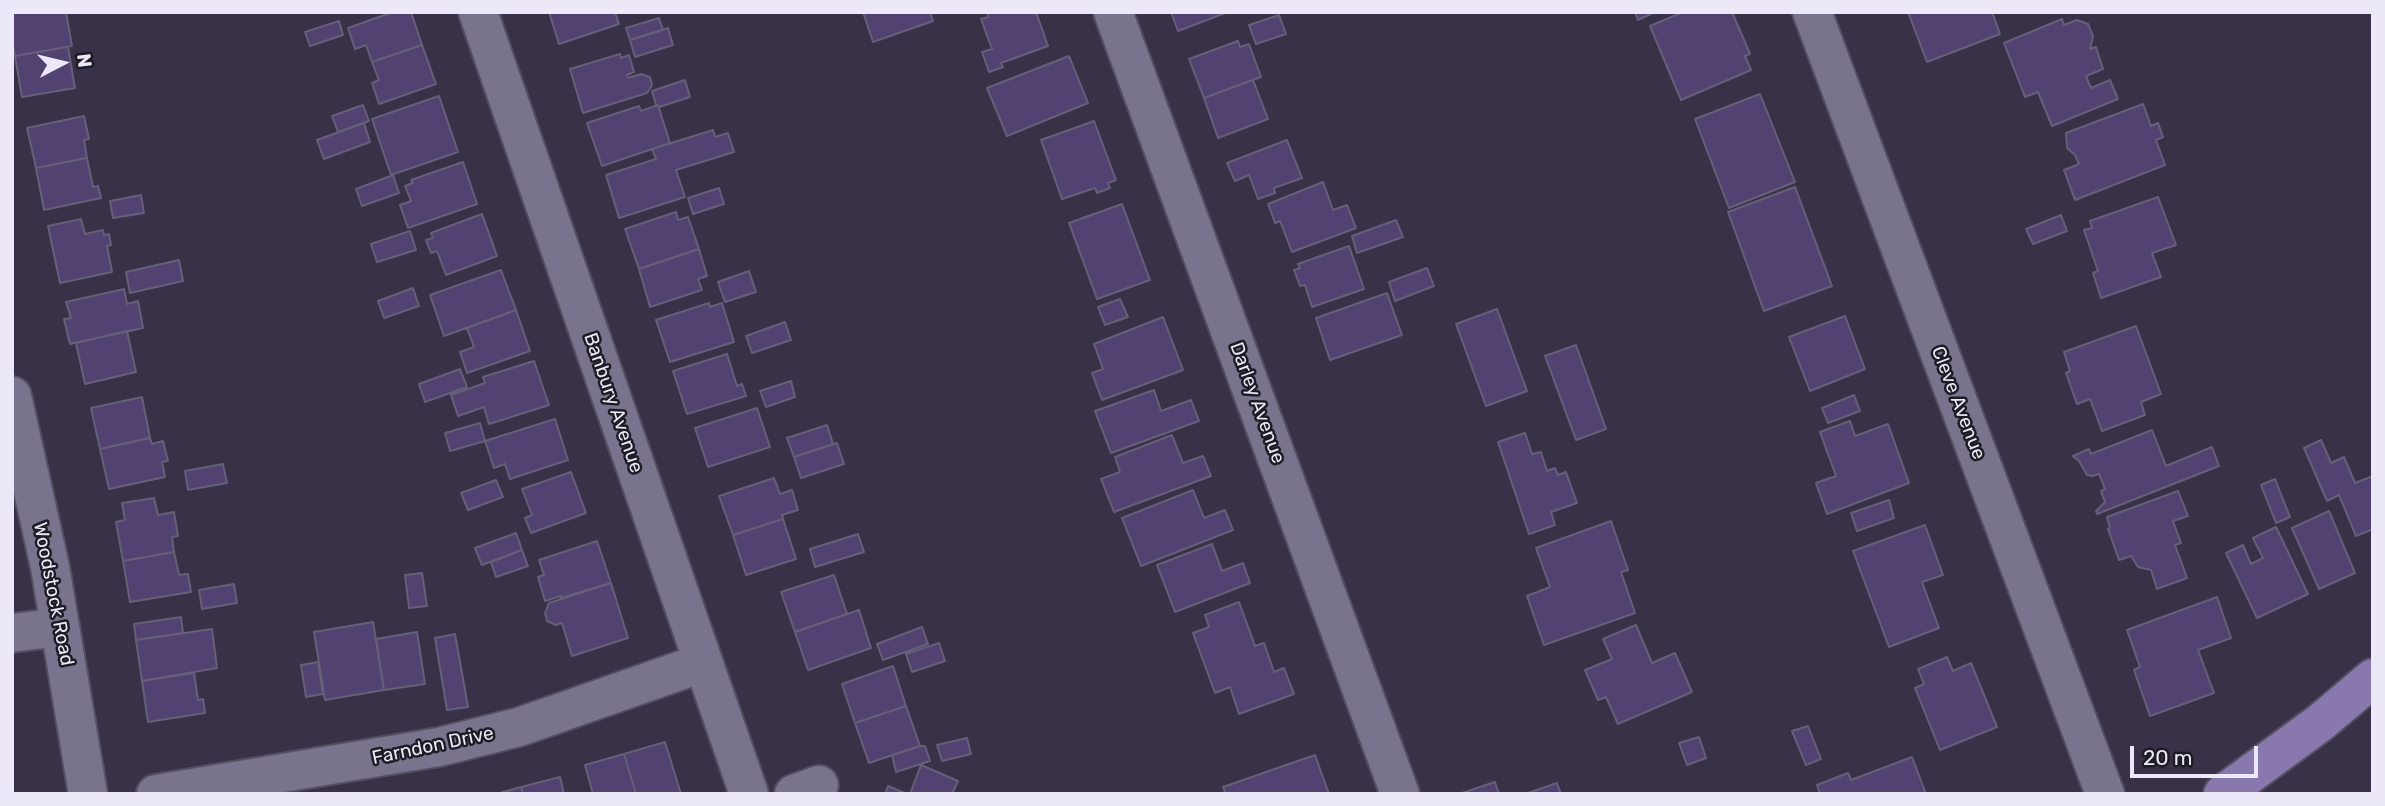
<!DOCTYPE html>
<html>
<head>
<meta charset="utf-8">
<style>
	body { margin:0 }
	#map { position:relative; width:2385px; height:806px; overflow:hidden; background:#383147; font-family:Rubik,sans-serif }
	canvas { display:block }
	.frame { position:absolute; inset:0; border:14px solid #ece8f7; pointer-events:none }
	.north { position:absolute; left:28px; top:28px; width:70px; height:70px; -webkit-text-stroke:5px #1e1b25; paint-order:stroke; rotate:83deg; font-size:19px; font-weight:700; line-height:28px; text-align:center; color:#ece8f7 }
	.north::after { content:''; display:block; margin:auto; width:24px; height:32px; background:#ece8f7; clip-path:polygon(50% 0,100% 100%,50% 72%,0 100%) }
	.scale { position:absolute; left:2130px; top:746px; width:128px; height:32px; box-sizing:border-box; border:4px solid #ece8f7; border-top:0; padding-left:9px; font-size:21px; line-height:24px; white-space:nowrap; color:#ece8f7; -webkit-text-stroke:5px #1e1b25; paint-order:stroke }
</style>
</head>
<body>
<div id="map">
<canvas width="2385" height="806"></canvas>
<div class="frame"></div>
<div class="north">N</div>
<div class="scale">20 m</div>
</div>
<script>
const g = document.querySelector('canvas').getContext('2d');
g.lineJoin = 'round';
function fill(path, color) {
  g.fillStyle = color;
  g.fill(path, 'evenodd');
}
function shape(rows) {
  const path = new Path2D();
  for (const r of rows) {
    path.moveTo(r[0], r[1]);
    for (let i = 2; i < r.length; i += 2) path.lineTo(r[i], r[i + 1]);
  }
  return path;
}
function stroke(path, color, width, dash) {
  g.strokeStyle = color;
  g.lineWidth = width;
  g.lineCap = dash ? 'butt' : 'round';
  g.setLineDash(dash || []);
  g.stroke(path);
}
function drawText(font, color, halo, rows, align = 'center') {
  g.font = font + ' Rubik,sans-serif';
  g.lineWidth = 5;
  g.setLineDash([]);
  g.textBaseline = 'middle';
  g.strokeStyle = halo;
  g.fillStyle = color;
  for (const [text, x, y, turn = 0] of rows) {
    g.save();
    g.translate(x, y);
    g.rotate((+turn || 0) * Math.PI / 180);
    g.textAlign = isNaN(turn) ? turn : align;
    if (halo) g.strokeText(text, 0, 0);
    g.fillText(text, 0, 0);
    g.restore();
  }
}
const building = shape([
	[13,12,66,12,72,46,15,56,12,41,13,12],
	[393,12,411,12,422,45,372,62,366,45,355,49,348,28,393,12],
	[549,12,615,12,619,24,559,44,549,12],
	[863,12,930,12,933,21,873,42,863,12],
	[987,12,1036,12,1048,46,1001,63,1003,67,989,72,982,52,992,49,981,19,988,17,987,12],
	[1171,12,1228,12,1178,31,1171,12],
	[1635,12,1655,12,1638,20,1635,12],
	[1683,12,1732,12,1750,54,1745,56,1751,70,1681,100,1650,26,1683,12],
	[1908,12,1992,12,2000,34,1927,62,1908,12],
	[1279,15,1286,34,1256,44,1249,25,1279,15],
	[659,18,663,30,630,40,626,28,659,18],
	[2062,19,2064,25,2077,20,2088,24,2093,36,2090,49,2096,47,2103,69,2086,76,2091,88,2110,80,2118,99,2052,126,2038,92,2025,97,2004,43,2062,19],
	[339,21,343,35,310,46,305,32,339,21],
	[668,28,673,45,635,57,630,40,668,28],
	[1238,41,1240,47,1249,44,1261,77,1204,98,1189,59,1238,41],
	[422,45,436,84,379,104,372,83,379,80,372,62,422,45],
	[68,47,75,88,22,97,15,56,68,47],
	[620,54,621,58,629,55,634,72,627,75,628,78,641,74,650,77,652,85,647,93,583,113,570,69,620,54],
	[1069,56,1088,103,1007,136,987,88,1069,56],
	[685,80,690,97,659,107,656,105,652,91,685,80],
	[1253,80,1268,119,1218,138,1204,98,1253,80],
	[1760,94,1795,182,1729,208,1695,119,1760,94],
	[439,96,458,152,391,175,372,119,439,96],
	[2143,104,2151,126,2158,123,2163,137,2156,140,2165,165,2075,200,2064,170,2079,164,2075,155,2067,148,2066,133,2143,104],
	[363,105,369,121,338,132,332,116,363,105],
	[658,105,670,143,602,166,587,123,639,106,641,111,658,105],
	[84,116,89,139,84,140,87,158,36,168,27,128,84,116],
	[1094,121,1116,180,1108,183,1110,188,1097,193,1095,188,1062,199,1041,140,1094,121],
	[364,123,370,142,324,159,317,140,364,123],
	[713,130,715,137,728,133,734,152,676,170,685,197,619,218,606,175,656,159,652,149,713,130],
	[1287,140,1302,178,1274,188,1275,193,1258,199,1249,175,1235,181,1227,163,1287,140],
	[87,158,93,187,98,186,101,198,44,210,36,168,87,158],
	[463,162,477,204,408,228,400,205,411,201,405,186,413,183,411,180,463,162],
	[393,175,399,193,362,206,356,189,393,175],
	[1323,182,1333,210,1347,205,1356,228,1292,252,1280,221,1275,223,1268,204,1323,182],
	[1795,187,1832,286,1764,311,1728,212,1795,187],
	[719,188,724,204,693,214,688,198,719,188],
	[141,195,144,213,113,218,110,201,141,195],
	[2158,197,2176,245,2152,253,2161,277,2101,298,2093,273,2098,271,2084,230,2092,228,2090,221,2158,197],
	[1122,204,1150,280,1097,299,1069,223,1122,204],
	[676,212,678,220,688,217,699,249,639,269,625,229,676,212],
	[482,214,497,256,446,275,437,251,431,253,426,240,433,238,431,233,482,214],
	[2061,215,2067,231,2033,244,2026,229,2061,215],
	[81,219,85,234,103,230,104,235,109,234,111,245,107,246,112,272,60,283,48,226,81,219],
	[1396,220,1403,237,1357,253,1352,236,1396,220],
	[410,231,416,250,377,262,371,244,410,231],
	[1349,246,1364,289,1312,307,1305,285,1300,286,1294,270,1300,268,1298,264,1349,246],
	[699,249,707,276,698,279,702,290,650,307,639,269,699,249],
	[179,260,183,281,130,293,126,272,179,260],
	[1427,268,1434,286,1395,301,1389,282,1427,268],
	[501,270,516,310,444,336,430,295,501,270],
	[749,271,756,292,725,302,718,282,749,271],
	[413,288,419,306,384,318,378,301,413,288],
	[124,289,127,304,138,301,143,328,70,344,64,319,71,318,66,302,124,289],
	[1387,293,1402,335,1330,360,1316,318,1387,293],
	[1120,299,1128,317,1105,325,1098,307,1120,299],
	[709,303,710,307,722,303,734,342,670,362,656,320,709,303],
	[1497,309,1527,391,1486,406,1456,324,1497,309],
	[516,310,530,351,467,373,460,352,474,347,467,328,516,310],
	[1845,316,1865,369,1810,391,1789,337,1845,316],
	[1163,317,1183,370,1102,400,1092,373,1103,369,1094,344,1163,317],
	[785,322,791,340,752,353,746,336,785,322],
	[2136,326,2161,394,2141,402,2145,415,2102,431,2090,399,2077,404,2066,373,2070,371,2064,352,2136,326],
	[127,331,136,372,85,384,76,343,127,331],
	[1576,345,1606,429,1576,440,1545,356,1576,345],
	[727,354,737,386,742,384,746,396,687,414,673,371,727,354],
	[534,361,549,405,489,424,484,407,458,416,451,395,485,383,483,377,534,361],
	[460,369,467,387,425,402,419,384,460,369],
	[791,381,795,397,766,407,760,391,791,381],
	[1154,390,1161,411,1191,400,1199,421,1111,453,1095,411,1154,390],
	[1854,395,1860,411,1828,423,1822,408,1854,395],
	[142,397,150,438,100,449,91,408,142,397],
	[757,408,770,447,708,467,695,428,757,408],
	[555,419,568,460,510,479,505,464,494,468,485,441,555,419],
	[1850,421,1855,436,1888,424,1909,483,1827,514,1816,483,1836,476,1820,432,1850,421],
	[480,423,485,441,450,451,445,433,480,423],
	[827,425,833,444,794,457,787,438,827,425],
	[2152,430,2166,466,2212,447,2219,466,2097,514,2096,511,2105,502,2101,491,2105,489,2099,474,2092,476,2087,475,2079,461,2073,456,2089,449,2091,454,2152,430],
	[1525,433,1532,454,1541,452,1547,471,1555,468,1558,475,1566,472,1577,503,1551,512,1555,525,1529,534,1498,442,1525,433],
	[1172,435,1183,463,1203,456,1211,476,1114,512,1101,479,1120,472,1115,457,1172,435],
	[150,438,152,444,163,441,168,461,162,462,165,477,109,489,100,449,150,438],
	[2321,440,2331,463,2344,457,2355,483,2373,476,2373,529,2356,536,2339,495,2327,501,2304,448,2321,440],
	[837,443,844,464,801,478,794,457,837,443],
	[223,464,227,483,188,490,185,471,223,464],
	[571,472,586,513,531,533,525,518,532,515,522,489,571,472],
	[774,478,780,494,792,490,798,510,782,515,783,519,733,535,719,496,774,478],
	[2275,479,2290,517,2276,523,2261,485,2275,479],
	[496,480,503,497,468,510,461,493,496,480],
	[1193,490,1204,518,1225,510,1233,530,1141,566,1122,518,1193,490],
	[2178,491,2188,516,2173,521,2181,543,2175,545,2187,578,2157,589,2151,570,2138,567,2131,556,2119,560,2108,529,2110,528,2107,517,2178,491],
	[154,498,158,515,174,512,178,536,172,537,174,552,123,561,116,522,125,520,122,503,154,498],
	[1889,500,1894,518,1857,531,1851,513,1889,500],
	[2329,511,2355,573,2319,589,2292,528,2329,511],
	[783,519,796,559,746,575,733,535,783,519],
	[1611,521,1628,570,1621,572,1635,613,1544,645,1527,596,1550,587,1536,548,1611,521],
	[1925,525,1943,575,1922,582,1939,628,1889,647,1853,551,1925,525],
	[2276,527,2308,594,2257,618,2226,553,2243,545,2251,564,2263,558,2253,538,2276,527],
	[516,533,522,550,482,565,475,548,516,533],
	[858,534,864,552,815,567,810,549,858,534],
	[597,541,611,583,561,598,561,596,545,601,538,577,544,575,539,560,597,541],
	[1212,544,1222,571,1243,563,1250,583,1175,612,1157,565,1212,544],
	[522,550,528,566,496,577,491,562,522,550],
	[174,552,179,575,188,574,191,592,130,602,123,561,174,552],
	[422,573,427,606,409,608,405,575,422,573],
	[834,575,847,614,795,632,781,592,834,575],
	[611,583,628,638,572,656,562,623,556,625,547,621,545,613,549,603,611,583],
	[234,584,237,603,202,609,199,590,234,584],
	[2217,597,2231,638,2198,650,2214,693,2150,716,2134,670,2140,667,2127,630,2217,597],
	[1239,602,1255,646,1264,643,1274,672,1284,668,1294,694,1239,714,1230,687,1215,693,1193,633,1209,627,1205,615,1239,602],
	[859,610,871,648,808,670,795,632,859,610],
	[181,617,183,633,136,640,134,624,181,617],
	[373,622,384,690,325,700,314,632,373,622],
	[1636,625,1652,663,1675,653,1692,692,1618,724,1606,697,1598,700,1585,670,1612,659,1603,639,1636,625],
	[922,627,928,644,883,660,877,644,922,627],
	[212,629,217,668,142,681,136,640,212,629],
	[417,632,425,684,384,690,376,639,417,632],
	[455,634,468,707,447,710,435,638,455,634],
	[939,643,945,661,912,672,906,654,939,643],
	[1947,657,1953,671,1971,663,1997,727,1940,750,1915,688,1924,684,1918,669,1947,657],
	[318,662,323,694,306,697,301,665,318,662],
	[893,666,906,706,855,723,842,684,893,666],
	[194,673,198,700,203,699,205,713,148,722,142,681,194,673],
	[906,706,920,746,869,763,855,723,906,706],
	[1808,726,1821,759,1806,765,1792,731,1808,726],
	[1699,737,1706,758,1687,765,1679,743,1699,737],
	[967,738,971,754,942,761,937,745,967,738],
	[665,742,681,794,636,794,624,754,665,742],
	[920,746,925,746,930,761,896,772,892,755,920,746],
	[624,754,636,794,593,794,585,765,624,754],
	[1315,755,1329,794,1220,794,1225,792,1223,787,1315,755],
	[1912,757,1926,794,1820,794,1817,785,1848,773,1851,780,1912,757],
	[921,765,958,781,952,794,910,794,921,765],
	[560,777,564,794,523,794,521,787,560,777],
	[1495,782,1499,794,1462,794,1462,793,1495,782],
	[1557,783,1561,794,1525,794,1557,783],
	[888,786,907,794,885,794,888,786],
	[521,787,523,794,496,794,521,787]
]);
fill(building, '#524272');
stroke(building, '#665f78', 2);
const minor = shape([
	[478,12,749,794],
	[1113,12,1400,794],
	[1812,12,2105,794],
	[12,396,50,567,88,794],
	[12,633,60,627],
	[156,794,439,747,519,727,702,663],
	[794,794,819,785]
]);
const major = shape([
	[2223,794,2321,722,2373,678]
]);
stroke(minor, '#544e62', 42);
stroke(major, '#544e62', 42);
stroke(minor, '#7a738d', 38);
stroke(major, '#8878ad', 38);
drawText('19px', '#ece8f7', '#1e1b25', [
	["Banbury Avenue",613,403,71],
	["Darley Avenue",1257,403,70],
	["Cleve Avenue",1958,403,69],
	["Woodstock Road",53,594,79],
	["Farndon Drive",433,746,-12]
]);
</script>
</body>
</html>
